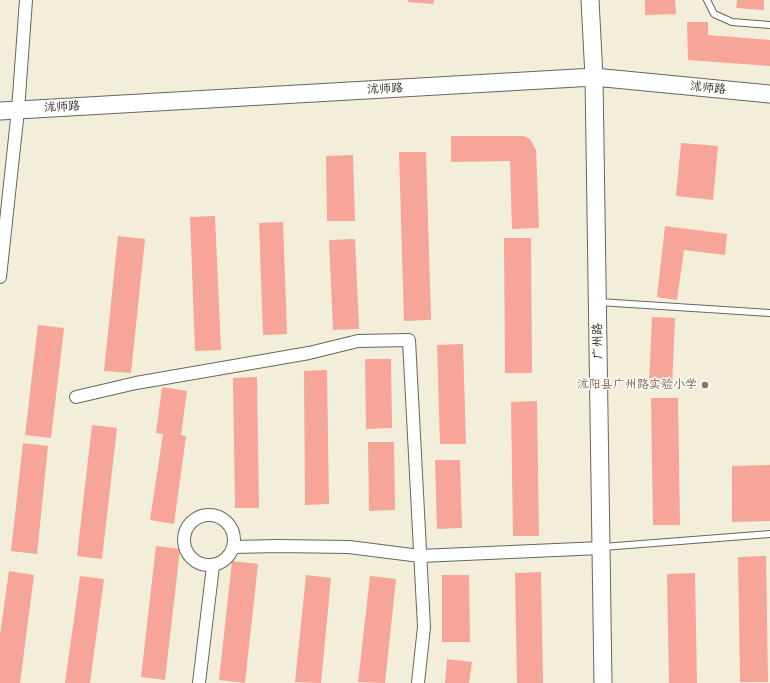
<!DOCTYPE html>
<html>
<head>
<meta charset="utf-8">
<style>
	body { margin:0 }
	canvas { display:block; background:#f2eeda }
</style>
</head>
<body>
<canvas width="770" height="683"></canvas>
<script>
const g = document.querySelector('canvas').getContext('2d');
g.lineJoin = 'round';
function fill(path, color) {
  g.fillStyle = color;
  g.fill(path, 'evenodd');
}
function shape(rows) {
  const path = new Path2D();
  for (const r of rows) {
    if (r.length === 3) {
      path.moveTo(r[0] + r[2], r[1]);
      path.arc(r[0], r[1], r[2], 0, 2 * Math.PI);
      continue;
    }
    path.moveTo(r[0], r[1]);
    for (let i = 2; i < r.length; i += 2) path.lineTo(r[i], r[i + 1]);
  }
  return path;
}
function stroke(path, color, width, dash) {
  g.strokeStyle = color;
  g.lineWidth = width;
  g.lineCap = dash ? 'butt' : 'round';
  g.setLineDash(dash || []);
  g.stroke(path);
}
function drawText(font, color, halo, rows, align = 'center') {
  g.font = font + ' Delius,"LXGW WenKai TC",sans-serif';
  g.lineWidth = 3;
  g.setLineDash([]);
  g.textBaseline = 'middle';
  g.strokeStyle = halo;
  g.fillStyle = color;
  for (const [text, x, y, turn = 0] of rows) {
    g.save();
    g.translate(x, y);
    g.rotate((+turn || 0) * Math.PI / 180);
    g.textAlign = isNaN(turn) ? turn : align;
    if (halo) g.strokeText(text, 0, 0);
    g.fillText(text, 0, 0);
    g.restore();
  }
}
fill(shape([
	[408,0,434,0,433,4,408,2],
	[645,0,675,0,676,14,645,15],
	[737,0,764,0,764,10,736,8],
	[687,22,708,22,708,35,770,40,770,66,688,60],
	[451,136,523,136,530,139,536,150,539,228,512,229,510,161,451,162],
	[681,143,718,146,713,200,676,196],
	[399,152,426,152,431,320,404,321],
	[353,155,355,221,327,221,326,156],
	[215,216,221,350,195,351,190,217],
	[283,222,287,334,263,335,259,223],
	[665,226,727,234,725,255,684,250,677,300,657,297],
	[118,236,145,239,131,373,104,371],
	[504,238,531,238,532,373,505,373],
	[355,239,359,329,333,330,329,240],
	[652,317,675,318,672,388,649,386],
	[38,325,64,328,51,438,25,435],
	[463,344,466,444,440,444,437,345],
	[365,359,391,359,392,428,366,429],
	[327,370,329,504,305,505,304,371],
	[257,377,259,508,235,508,233,378],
	[162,387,187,391,181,435,186,436,174,524,150,520,163,434,156,433],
	[651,398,678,398,680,525,653,525],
	[537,401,539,536,513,536,511,402],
	[92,425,117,428,102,559,77,556],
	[368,442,394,442,395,510,369,511],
	[23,443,48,446,37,554,11,551],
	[435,460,460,460,462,528,437,529],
	[770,465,770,521,732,522,732,466],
	[156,546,180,549,165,680,141,677],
	[766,556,768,682,740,682,738,557],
	[232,561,258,564,245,683,219,680],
	[9,571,34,575,20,683,0,683,0,635],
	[541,572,543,683,517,683,515,573],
	[695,573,697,683,669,683,667,574],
	[306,575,331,578,321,683,295,682],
	[442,575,469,575,470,642,442,642],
	[80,576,104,579,90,683,65,683],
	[370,576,396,579,385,683,358,682],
	[447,659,472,662,469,683,445,683]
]), '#f6a598');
const lane = shape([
	[707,0,714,14,732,22,770,25],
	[599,302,770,313],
	[603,547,770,534]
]);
const street = shape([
	[0,277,18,110,26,0],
	[76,397,136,383,309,353,358,341,409,340,424,627,418,683],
	[209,540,25],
	[234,547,277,546,349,547,420,556,601,548],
	[199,683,213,566]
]);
const secondary = shape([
	[590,0,594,77,603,683],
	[0,111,594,77,770,94]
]);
stroke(lane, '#67665e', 8);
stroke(street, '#67665e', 14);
stroke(secondary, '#67665e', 19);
stroke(lane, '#fff', 6);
stroke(street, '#fff', 12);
stroke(secondary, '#fff', 17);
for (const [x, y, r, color] of [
	[705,385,4,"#8d6e63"]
]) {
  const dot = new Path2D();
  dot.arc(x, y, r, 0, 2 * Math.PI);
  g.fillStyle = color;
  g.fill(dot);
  stroke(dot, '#fdfcf7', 1.5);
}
drawText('12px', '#1c1c1c', '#fdfcf7', [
	["沭师路",708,88,6],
	["沭师路",385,89,-3],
	["沭师路",62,107,-3],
	["广州路",598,341,-91]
]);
drawText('12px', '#785e54', '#fdfcf7', [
	["沭阳县广州路实验小学",697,385]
], 'right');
</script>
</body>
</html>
